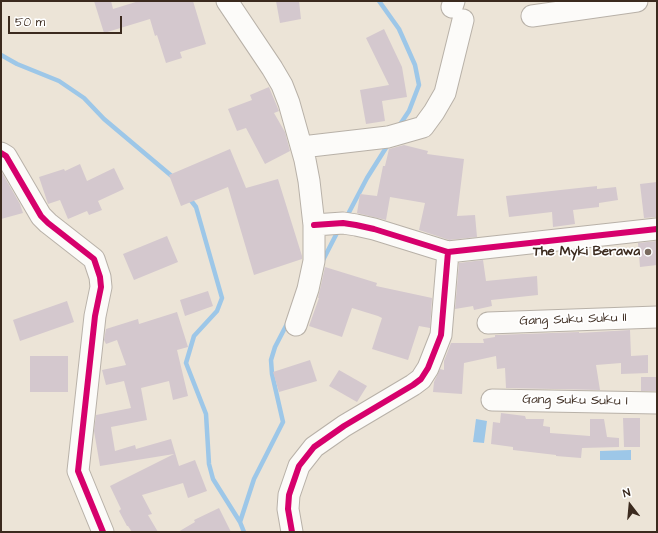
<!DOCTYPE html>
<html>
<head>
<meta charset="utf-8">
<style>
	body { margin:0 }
	#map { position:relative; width:658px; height:533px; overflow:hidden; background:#ece4d7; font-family:"Architects Daughter",sans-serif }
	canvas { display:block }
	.frame { position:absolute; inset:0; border:2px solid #3b2a1e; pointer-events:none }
	.north { position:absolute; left:610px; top:485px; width:40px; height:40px; -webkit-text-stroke:3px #fff; paint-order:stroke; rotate:344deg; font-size:11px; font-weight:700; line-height:16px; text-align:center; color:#3b2a1e }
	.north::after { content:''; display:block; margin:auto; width:14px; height:18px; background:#3b2a1e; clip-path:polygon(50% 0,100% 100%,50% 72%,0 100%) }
	.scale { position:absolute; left:8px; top:16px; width:114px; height:18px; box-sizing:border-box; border:2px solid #3b2a1e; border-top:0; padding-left:5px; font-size:12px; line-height:14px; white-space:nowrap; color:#3b2a1e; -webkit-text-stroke:3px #fff; paint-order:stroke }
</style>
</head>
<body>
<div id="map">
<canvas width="658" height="533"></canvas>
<div class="frame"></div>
<div class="north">N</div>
<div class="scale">50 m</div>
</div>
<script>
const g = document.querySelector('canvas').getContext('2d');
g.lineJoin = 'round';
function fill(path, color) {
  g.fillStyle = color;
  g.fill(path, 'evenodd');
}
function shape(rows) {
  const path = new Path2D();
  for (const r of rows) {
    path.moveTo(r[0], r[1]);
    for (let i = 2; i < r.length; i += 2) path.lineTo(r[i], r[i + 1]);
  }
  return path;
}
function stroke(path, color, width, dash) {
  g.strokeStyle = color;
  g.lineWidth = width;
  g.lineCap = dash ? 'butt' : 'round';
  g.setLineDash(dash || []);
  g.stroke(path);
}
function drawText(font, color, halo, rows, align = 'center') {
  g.font = font + ' "Architects Daughter",sans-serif';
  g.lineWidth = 3.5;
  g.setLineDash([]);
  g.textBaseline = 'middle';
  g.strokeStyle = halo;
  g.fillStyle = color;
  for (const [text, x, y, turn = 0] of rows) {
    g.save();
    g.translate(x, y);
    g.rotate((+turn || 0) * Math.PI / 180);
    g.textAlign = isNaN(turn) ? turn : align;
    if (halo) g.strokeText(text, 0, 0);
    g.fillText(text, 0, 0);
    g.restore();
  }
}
fill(shape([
	[476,419,487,421,484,443,473,442],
	[631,450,631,460,600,460,600,451]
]), '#9dc7e8');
stroke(shape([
	[379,1,399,29,415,65,419,85,409,111,399,126],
	[1,55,17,64,59,81,84,98,104,119,174,178],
	[189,198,196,207,222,298,217,311,194,336,186,363,206,414,209,464,213,479,240,522],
	[346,218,367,178,389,143],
	[322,262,339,229],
	[244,532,240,522,254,479,283,422,272,374,271,360,275,347,288,322]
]), '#9dc7e8', 4.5);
fill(shape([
	[94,1,111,1,113,9,139,1,193,1,206,44,180,52,182,58,166,63,157,35,155,36,150,19,104,33],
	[276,1,299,1,301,19,280,23],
	[384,29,402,67,407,97,382,101,385,121,366,124,360,90,389,85,366,38],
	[269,87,279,111,274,113,285,132,290,151,265,164,246,128,237,131,228,109,252,100,250,95],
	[404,145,428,151,427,154,464,159,457,216,475,215,477,237,449,240,419,230,425,203,390,197,386,220,357,213,360,194,377,196,383,166,385,166,389,149],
	[230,149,246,188,278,179,302,256,302,259,254,275,228,187,181,206,169,175],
	[80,164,87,181,114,168,124,189,98,201,102,210,89,215,87,211,68,219,60,200,48,204,39,177,64,169,65,171],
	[1,171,20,204,23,213,1,219],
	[657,182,657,217,644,218,640,184],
	[597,186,597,189,616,187,618,200,599,203,599,207,573,210,575,224,553,227,552,212,509,217,506,196],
	[167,236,178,262,134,280,123,254],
	[657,241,657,265,640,267,638,243],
	[483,260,486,281,537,276,538,295,491,300,492,306,474,310,473,306,455,309,459,263],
	[325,267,377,283,376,286,432,298,430,328,419,326,408,360,372,349,382,318,378,316,352,308,342,337,309,326,319,298,318,298],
	[208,291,213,306,185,316,180,300],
	[67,301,74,322,20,341,13,320],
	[177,312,188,347,177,350,188,396,173,400,169,381,141,388,147,420,111,427,115,451,135,445,136,449,171,439,179,466,195,460,207,491,188,498,183,483,142,495,152,514,148,515,158,532,132,532,128,526,127,526,119,511,121,509,110,486,174,454,100,466,94,431,96,415,131,408,124,381,106,385,102,370,126,365,117,340,106,344,104,340,106,329,138,319,139,324],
	[630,330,631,356,648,355,648,373,621,374,621,363,596,365,600,390,506,388,505,368,497,369,496,356,464,363,462,394,433,392,434,382,440,369,444,370,444,361,451,343,484,343,483,339,495,337,495,335,579,332,579,333],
	[30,356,68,356,68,392,30,392],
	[310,360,317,381,279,392,273,372],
	[339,370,367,386,357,402,329,386],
	[641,377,657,377,657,391,641,391],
	[501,413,525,416,526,419,544,419,543,426,550,427,550,433,590,436,590,419,604,419,607,437,619,438,619,447,582,448,581,458,556,456,556,455,513,450,513,447,491,444,493,422,500,423],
	[623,418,640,418,640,447,624,447],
	[219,508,231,532,178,532,195,522,194,520]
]), '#d4c8ce');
const minor = shape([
	[227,1,272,68,282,85,289,103,305,160,309,181,314,225,314,261,308,289,296,325],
	[452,7,454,1],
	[532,16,637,1],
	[302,147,388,137,423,127,434,112,445,93,463,20],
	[1,153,6,156,41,216,48,223,94,259,100,277,101,287,95,316,78,471,103,532],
	[314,225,343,223,356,225,374,229,448,252,657,229],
	[488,323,657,317],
	[492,400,657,403],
	[292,532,288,509,289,495,299,466,314,447,344,426,413,385,421,379,428,368,441,335,448,252]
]);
stroke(minor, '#b8b1a8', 23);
stroke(minor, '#fcfbf9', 21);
stroke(shape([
	[1,153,6,156,41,216,48,223,94,259,100,277,101,287,95,316,78,471,103,532],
	[314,225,343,223,356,225,374,229,448,252,657,229],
	[292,532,288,509,289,495,299,466,314,447,344,426,413,385,421,379,428,368,441,335,448,252]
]), '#d6006c', 6);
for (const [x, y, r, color] of [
	[648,252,4,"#796b5f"]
]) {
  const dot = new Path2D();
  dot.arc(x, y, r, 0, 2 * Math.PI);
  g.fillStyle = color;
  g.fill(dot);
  stroke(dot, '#fff', 1.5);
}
drawText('bold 13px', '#3b2a1e', '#fff', [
	["The Myki Berawa",640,252]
], 'right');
drawText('13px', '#3b2a1e', '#fff', [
	["Gang Suku Suku II",573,320,-2],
	["Gang Suku Suku I",575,401,1]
]);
</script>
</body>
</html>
